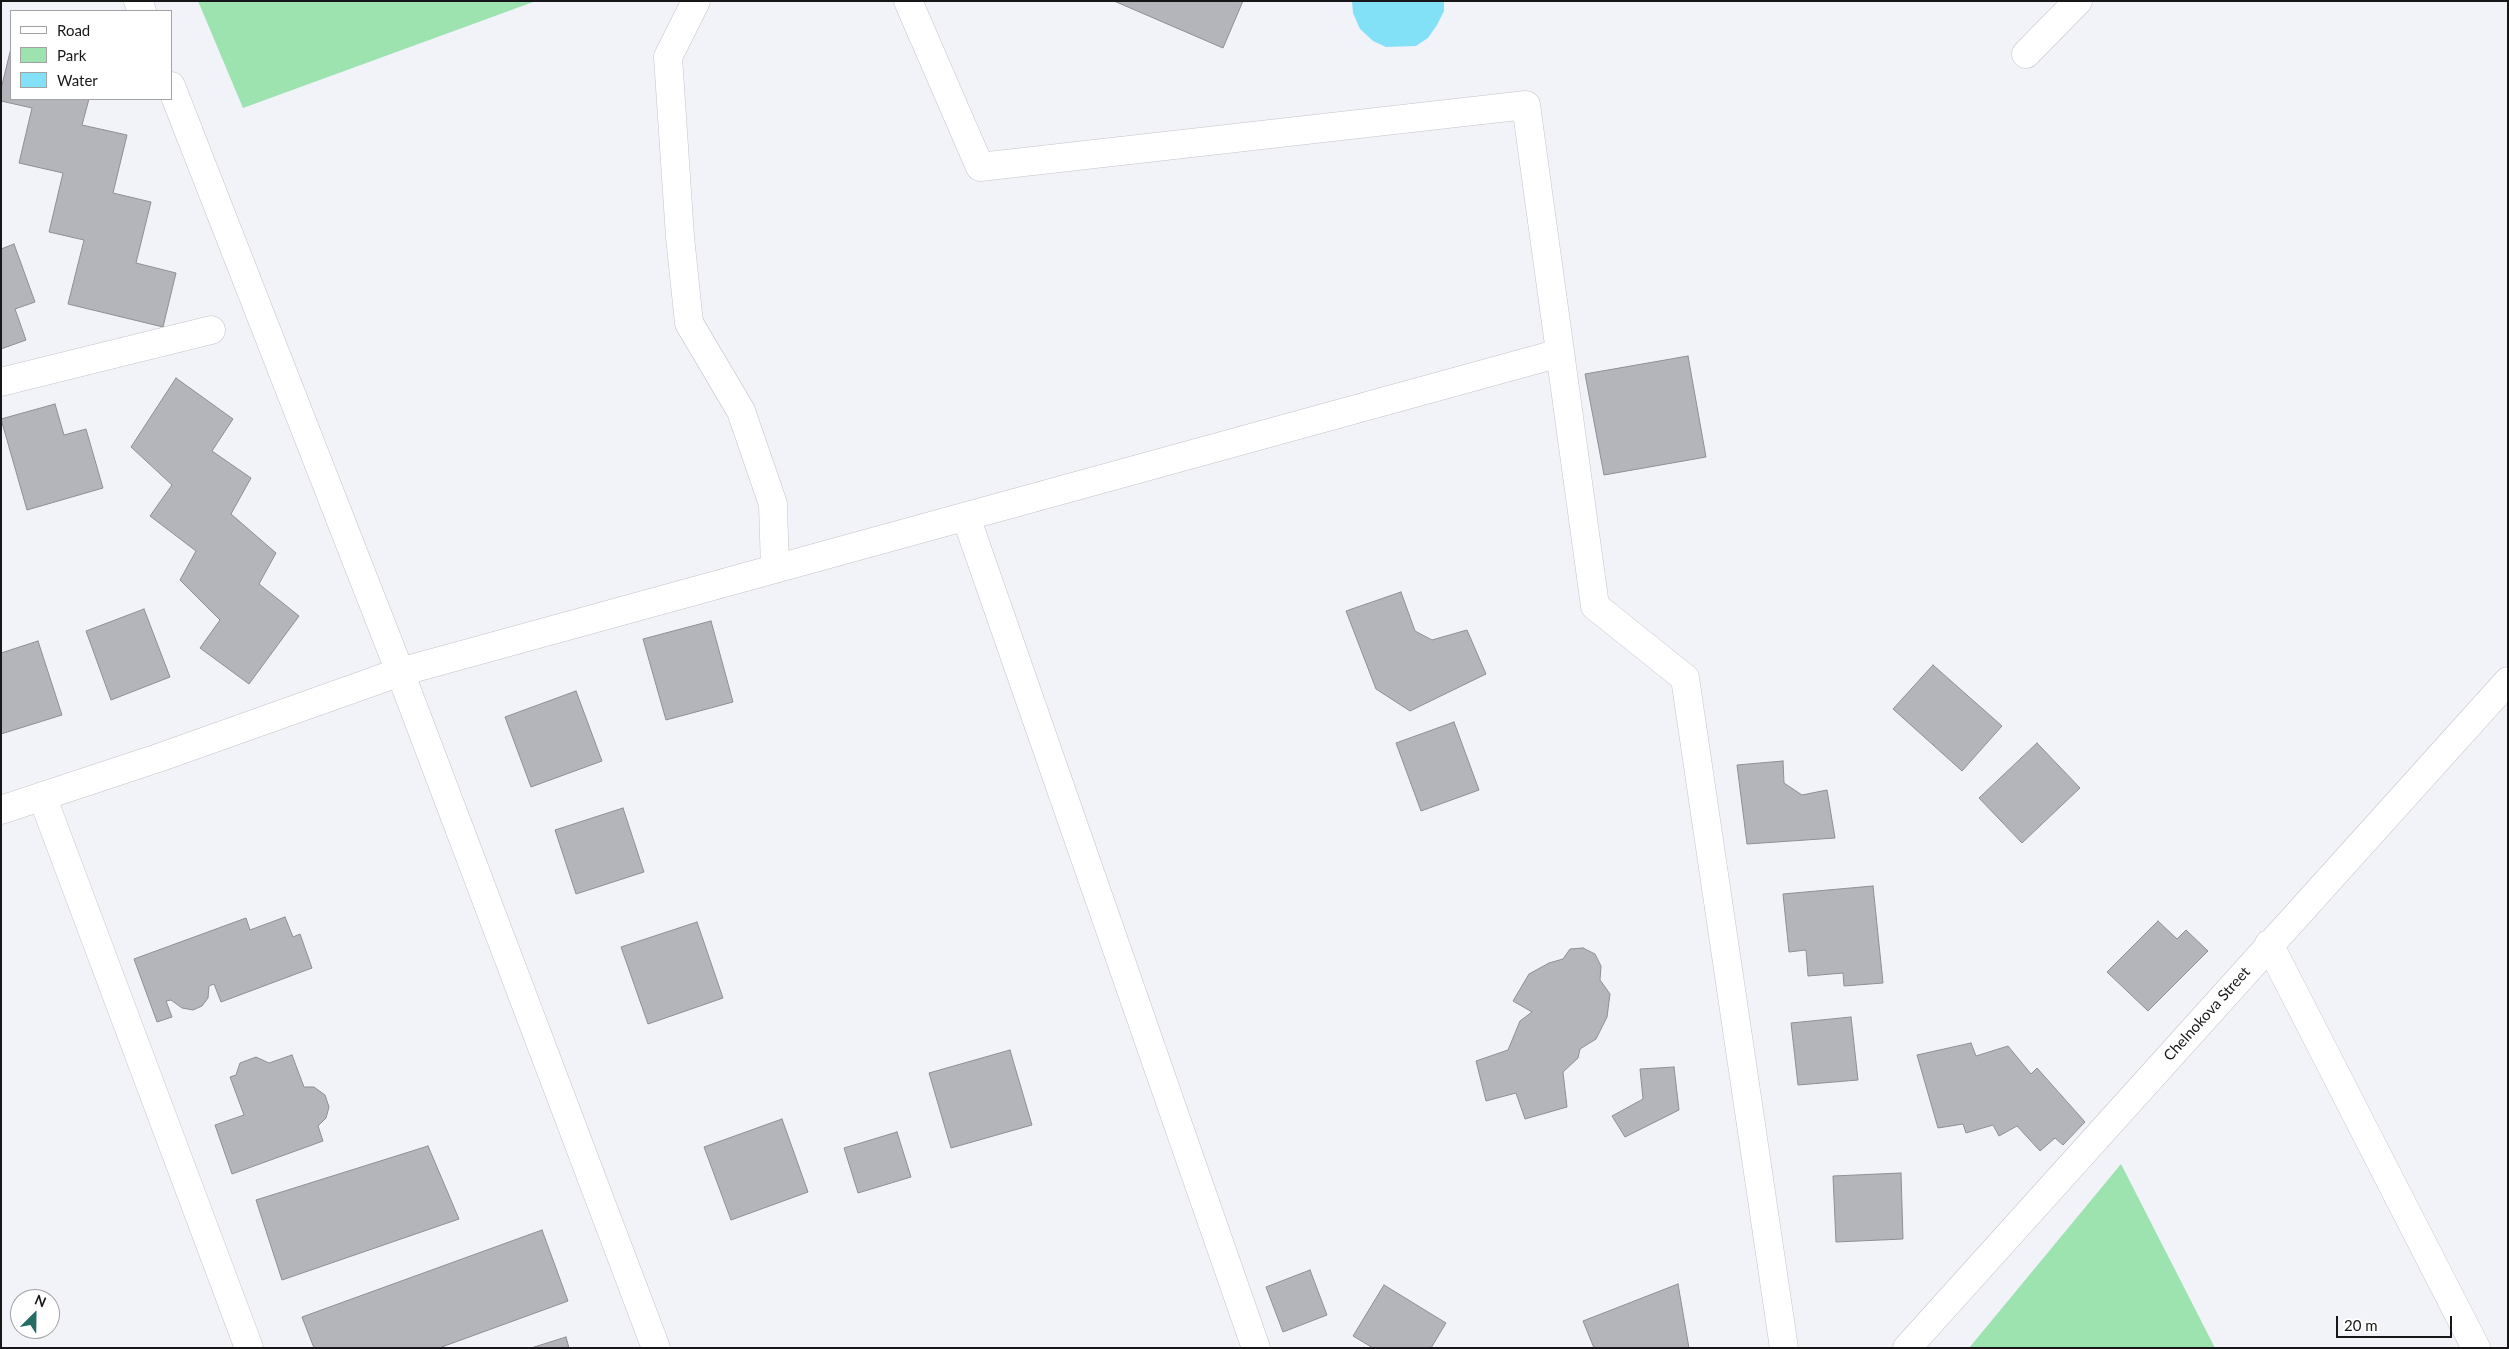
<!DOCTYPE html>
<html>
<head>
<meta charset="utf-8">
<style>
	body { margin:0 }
	#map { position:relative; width:2509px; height:1349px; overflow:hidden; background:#f2f2f9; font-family:Lato,sans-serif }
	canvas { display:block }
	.frame { position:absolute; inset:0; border:2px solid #171719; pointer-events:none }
	.legend { position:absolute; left:10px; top:10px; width:162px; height:90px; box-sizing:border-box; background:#fff; border:1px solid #a2a2a3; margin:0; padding:6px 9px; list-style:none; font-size:15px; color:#171719 }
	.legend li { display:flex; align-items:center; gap:10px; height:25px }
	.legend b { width:25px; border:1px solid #a2a2a3 }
	.north { position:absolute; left:10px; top:1289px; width:50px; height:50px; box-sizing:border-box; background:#fff; border:1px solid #a2a2a3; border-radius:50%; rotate:23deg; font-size:14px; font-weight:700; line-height:20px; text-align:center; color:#171719 }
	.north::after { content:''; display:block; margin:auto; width:18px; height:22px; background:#256d63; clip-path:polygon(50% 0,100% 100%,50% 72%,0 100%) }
	.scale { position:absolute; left:2336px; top:1316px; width:116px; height:22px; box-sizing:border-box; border:2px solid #171719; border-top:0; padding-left:6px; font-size:15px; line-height:18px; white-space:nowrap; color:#171719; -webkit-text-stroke:4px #fff; paint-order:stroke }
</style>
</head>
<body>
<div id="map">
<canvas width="2509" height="1349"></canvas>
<div class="frame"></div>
<ul class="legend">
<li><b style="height:6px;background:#fff"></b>Road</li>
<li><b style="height:14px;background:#9ce3b0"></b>Park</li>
<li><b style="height:14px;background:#83e1f7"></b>Water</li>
</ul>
<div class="north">N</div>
<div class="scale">20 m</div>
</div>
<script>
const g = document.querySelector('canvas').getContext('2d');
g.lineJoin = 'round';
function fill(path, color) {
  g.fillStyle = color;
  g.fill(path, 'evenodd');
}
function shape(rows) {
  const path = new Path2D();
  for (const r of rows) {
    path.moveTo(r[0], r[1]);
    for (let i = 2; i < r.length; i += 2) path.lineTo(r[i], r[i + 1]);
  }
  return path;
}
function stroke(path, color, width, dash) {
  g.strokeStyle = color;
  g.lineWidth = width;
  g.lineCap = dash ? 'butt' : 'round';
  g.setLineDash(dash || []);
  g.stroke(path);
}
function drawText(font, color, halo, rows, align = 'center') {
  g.font = font + ' Lato,sans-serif';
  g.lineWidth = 4;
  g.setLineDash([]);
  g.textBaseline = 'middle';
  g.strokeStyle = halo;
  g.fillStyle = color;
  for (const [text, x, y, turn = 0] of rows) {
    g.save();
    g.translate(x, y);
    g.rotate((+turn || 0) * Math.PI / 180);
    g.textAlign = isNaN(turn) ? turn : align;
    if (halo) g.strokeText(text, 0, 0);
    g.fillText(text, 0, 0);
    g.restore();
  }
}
fill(shape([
	[198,1,536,1,243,108],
	[2121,1164,2215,1348,1969,1348]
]), '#9ce3b0');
fill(shape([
	[1352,1,1444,1,1444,11,1437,25,1428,38,1416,46,1386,47,1373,41,1360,29,1353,13]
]), '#83e1f7');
const building = shape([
	[1114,1,1243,1,1223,48,1114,1],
	[11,48,11,99,89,99,82,125,127,135,113,193,151,202,136,263,176,273,163,327,68,304,84,240,49,232,63,173,19,163,32,108,1,101,1,89,11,48],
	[14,244,35,302,15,309,26,340,1,349,1,249,14,244],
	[1688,356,1706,457,1604,475,1585,374,1688,356],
	[176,378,233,419,212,451,251,478,231,514,276,553,259,584,299,616,249,684,200,648,220,620,180,580,196,551,150,516,172,485,131,447,176,378],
	[55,404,64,435,86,429,103,488,27,510,1,419,55,404],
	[1401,592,1415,631,1432,640,1467,630,1486,674,1410,711,1376,689,1346,611,1401,592],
	[144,609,170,677,111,700,86,631,144,609],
	[711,621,733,702,666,720,643,639,711,621],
	[38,641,62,715,1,734,1,653,38,641],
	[1933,665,2002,726,1962,771,1893,709,1933,665],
	[576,691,602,761,531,787,505,717,576,691],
	[1454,722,1479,790,1421,811,1396,743,1454,722],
	[2037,743,2080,788,2022,843,1979,798,2037,743],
	[1783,761,1784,783,1802,795,1827,790,1835,838,1747,844,1737,765,1783,761],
	[623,808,644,872,576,894,555,830,623,808],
	[1873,886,1883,983,1844,986,1843,973,1808,976,1806,950,1789,952,1783,894,1873,886],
	[285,917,293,937,300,934,312,968,221,1002,214,984,209,986,208,998,202,1006,193,1010,182,1008,171,1000,166,1001,172,1017,157,1022,134,959,246,918,250,930,285,917],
	[2158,921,2177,939,2186,930,2208,951,2148,1011,2107,972,2158,921],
	[697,922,723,998,648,1024,621,947,697,922],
	[1583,948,1595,954,1601,966,1600,980,1610,994,1607,1017,1596,1039,1580,1049,1578,1058,1563,1072,1567,1107,1525,1119,1516,1093,1486,1101,1476,1061,1508,1050,1520,1021,1532,1012,1513,1001,1529,974,1549,963,1563,959,1570,949,1583,948],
	[1851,1017,1858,1080,1798,1085,1791,1023,1851,1017],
	[1971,1043,1976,1056,2008,1046,2031,1074,2037,1068,2085,1122,2063,1145,2055,1138,2040,1151,2017,1126,1999,1136,1993,1125,1966,1133,1963,1124,1938,1128,1917,1055,1971,1043],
	[1010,1050,1032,1125,951,1148,929,1073,1010,1050],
	[292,1055,304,1087,314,1087,325,1095,329,1107,326,1118,318,1126,323,1141,232,1174,215,1125,244,1115,230,1077,236,1075,240,1063,256,1057,269,1063,292,1055],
	[1674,1067,1679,1110,1625,1137,1612,1116,1643,1099,1640,1069,1674,1067],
	[782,1119,808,1192,731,1220,704,1147,782,1119],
	[897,1132,911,1177,858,1193,844,1148,897,1132],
	[428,1146,459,1219,282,1280,256,1200,428,1146],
	[1901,1173,1903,1239,1836,1242,1833,1176,1901,1173],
	[542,1230,568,1301,439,1348,314,1348,302,1317,542,1230],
	[1310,1270,1327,1315,1283,1332,1266,1287,1310,1270],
	[1678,1284,1689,1348,1594,1348,1583,1321,1678,1284],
	[1384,1285,1446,1323,1431,1348,1373,1348,1353,1336,1384,1285],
	[566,1337,569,1348,531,1348,566,1337]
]);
fill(building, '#b4b4bb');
stroke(building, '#8e8e94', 1);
const minor = shape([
	[138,1,142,11],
	[696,1,668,57,680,237,689,323,741,411,773,504,775,569],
	[908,1,980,167,1526,105,1595,606,1685,678,1784,1348],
	[2026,54,2078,1],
	[171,86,400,672,656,1348],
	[1,382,211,330],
	[966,517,1256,1348],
	[42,796,249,1348],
	[1,810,161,757,400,672,1560,353],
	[2269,944,2476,1348],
	[1907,1348,2508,681]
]);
stroke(minor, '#c4c3ca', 29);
stroke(minor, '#fff', 28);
drawText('15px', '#171719', '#fff', [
	["Chelnokova Street",2207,1014,-48]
]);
</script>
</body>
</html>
